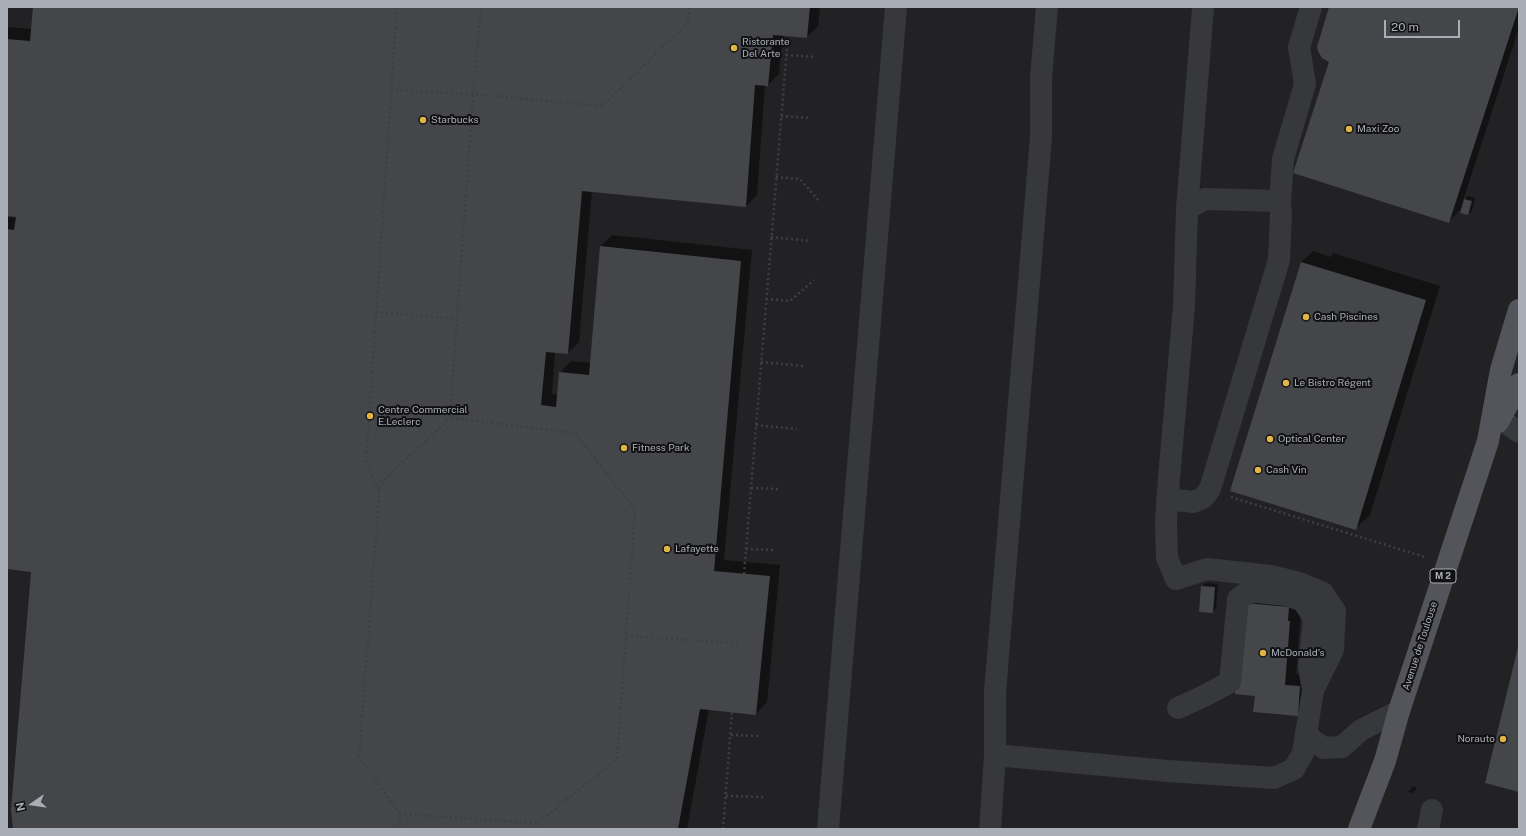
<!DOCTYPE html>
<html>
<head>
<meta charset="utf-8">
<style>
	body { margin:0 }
	#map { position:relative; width:1526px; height:836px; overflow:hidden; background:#161618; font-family:"Public Sans",sans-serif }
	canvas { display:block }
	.frame { position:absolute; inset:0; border:8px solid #a9adb6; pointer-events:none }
	.north { position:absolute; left:12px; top:784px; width:40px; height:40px; -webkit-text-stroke:3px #111113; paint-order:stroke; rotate:257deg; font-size:11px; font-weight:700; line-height:16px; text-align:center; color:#a9adb6 }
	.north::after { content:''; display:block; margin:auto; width:14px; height:18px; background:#a9adb6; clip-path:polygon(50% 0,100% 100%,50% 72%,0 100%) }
	.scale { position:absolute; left:1384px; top:20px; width:76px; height:18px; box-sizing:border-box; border:2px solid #a9adb6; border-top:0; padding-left:5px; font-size:12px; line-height:14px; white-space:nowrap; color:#a9adb6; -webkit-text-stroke:3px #111113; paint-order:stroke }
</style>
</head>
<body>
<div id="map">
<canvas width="1526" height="836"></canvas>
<div class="frame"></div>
<div class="north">N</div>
<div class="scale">20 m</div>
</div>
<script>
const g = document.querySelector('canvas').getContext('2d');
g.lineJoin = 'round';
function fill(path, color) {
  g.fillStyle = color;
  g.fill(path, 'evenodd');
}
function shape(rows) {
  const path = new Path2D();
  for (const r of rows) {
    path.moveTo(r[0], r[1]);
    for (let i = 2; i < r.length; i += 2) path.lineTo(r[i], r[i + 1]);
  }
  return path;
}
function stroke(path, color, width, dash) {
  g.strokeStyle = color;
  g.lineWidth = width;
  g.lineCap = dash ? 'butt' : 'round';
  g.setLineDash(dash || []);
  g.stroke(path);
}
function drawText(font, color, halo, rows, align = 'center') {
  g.font = font + ' "Public Sans",sans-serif';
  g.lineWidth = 4;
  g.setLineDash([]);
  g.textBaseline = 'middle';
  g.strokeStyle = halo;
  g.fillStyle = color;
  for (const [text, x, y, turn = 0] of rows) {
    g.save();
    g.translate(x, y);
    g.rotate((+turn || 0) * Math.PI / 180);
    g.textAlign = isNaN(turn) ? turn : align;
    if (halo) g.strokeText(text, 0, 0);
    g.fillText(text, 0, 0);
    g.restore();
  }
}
fill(shape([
	[7,7,1519,7,1519,829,7,829]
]), '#222225');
fill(shape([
	[34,7,820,7,818,26,807,37,783,35,779,74,768,85,765,85,757,195,746,206,592,191,579,342,568,353,555,352,552,394,558,395,560,373,571,361,591,363,601,246,612,235,752,250,724,560,780,565,767,702,756,714,709,709,687,829,14,829,32,571,7,568,7,217,17,218,17,216,7,215,7,27,32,29],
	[1330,7,1519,7,1519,28,1463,201,1468,196,1475,198,1472,211,1468,214,1462,208,1448,222,1330,61],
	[1313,251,1330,257,1333,253,1440,286,1370,515,1355,529,1301,262],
	[1206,583,1218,584,1216,608,1213,612,1202,586],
	[1257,592,1301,610,1296,674,1311,676,1308,704,1297,715,1256,695,1242,617],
	[1413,786,1416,787,1416,790,1412,793,1408,792]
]), '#0007');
fill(shape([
	[33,7,810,7,807,38,773,35,768,86,755,85,746,207,582,191,568,354,546,352,541,405,556,407,559,372,589,375,600,246,741,261,714,571,770,576,756,715,700,709,678,829,13,829,11,810,31,572,7,569,7,229,14,230,16,217,7,216,7,39,30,41],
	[1329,7,1519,7,1449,223,1293,173,1329,62,1322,58,1318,51,1317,47],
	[1464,199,1472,201,1468,215,1460,213],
	[1301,262,1426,300,1356,530,1230,491],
	[1201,586,1215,587,1213,613,1199,612],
	[1245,603,1289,607,1288,621,1290,621,1285,685,1300,686,1298,716,1253,712,1255,696,1235,694,1241,617],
	[1518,647,1519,647,1519,792,1485,783]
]), '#45464a');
stroke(shape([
	[786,55,815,57],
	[391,90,473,94,602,106,688,23,689,7],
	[781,116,811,118],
	[776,177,800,179,819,201],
	[771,237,811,241],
	[766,299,790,301,814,280],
	[376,312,457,319],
	[761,362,803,366],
	[756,425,797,429],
	[751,488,779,489],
	[379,490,366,462,397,7],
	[1231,497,1425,557],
	[746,549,774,550],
	[744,574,788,36],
	[626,636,738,643],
	[731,735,758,736],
	[726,796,765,797],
	[400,814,359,756,380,484,450,418],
	[399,829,400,814,538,823,617,759,635,509,575,433,450,418,473,94,481,7],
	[723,829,732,712]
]), '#3e3f43', 2.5, [2, 3]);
stroke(shape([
	[1203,7,1187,209,1184,306,1169,478,1166,521,1167,558,1176,579,1207,569,1271,576,1299,583,1323,593,1335,611,1333,650,1313,690],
	[1187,209,1205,199,1280,201,1283,159,1305,84,1299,47,1311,7],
	[1500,419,1519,432],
	[1167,499,1193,502,1203,498,1210,489,1279,260,1281,213,1280,201],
	[1307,736,1324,748,1342,747,1361,730,1399,711],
	[995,755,1168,771,1274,778,1294,769,1303,753,1313,690,1309,667,1314,618,1303,601,1286,595,1257,592,1246,593,1238,599,1230,682,1206,695,1178,708],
	[828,829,896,7],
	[990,829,995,755,995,692,1041,137,1041,78,1047,7],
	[1428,829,1432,810]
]), '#37383c', 22);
stroke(shape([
	[1498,422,1519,384],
	[1359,829,1385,761,1399,711,1488,441,1501,370,1519,310]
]), '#54555b', 22);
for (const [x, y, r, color] of [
	[734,48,4,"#e1b445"],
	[423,120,4,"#e1b445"],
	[1349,129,4,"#e1b445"],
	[1306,317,4,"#e1b445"],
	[1286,383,4,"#e1b445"],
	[370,416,4,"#e1b445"],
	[1270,439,4,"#e1b445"],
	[624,448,4,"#e1b445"],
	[1258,470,4,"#e1b445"],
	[667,549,4,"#e1b445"],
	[1263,653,4,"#e1b445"],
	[1503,739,4,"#e1b445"]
]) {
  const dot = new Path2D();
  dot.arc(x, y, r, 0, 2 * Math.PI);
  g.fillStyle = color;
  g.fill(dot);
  stroke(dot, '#111113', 1.5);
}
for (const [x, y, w] of [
	[1443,576,26]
]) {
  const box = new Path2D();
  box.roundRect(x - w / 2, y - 7, w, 14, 3);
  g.fillStyle = '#111113';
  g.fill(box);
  stroke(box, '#a9adb6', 1);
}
drawText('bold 9px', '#a9adb6', null, [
	["M 2",1443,576]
]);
drawText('10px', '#a9adb6', '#111113', [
	["Ristorante",742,42],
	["Del Arte",742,54],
	["Starbucks",431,120],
	["Maxi Zoo",1357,129],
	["Cash Piscines",1314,317],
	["Le Bistro Régent",1294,383],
	["Centre Commercial",378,410],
	["E.Leclerc",378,422],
	["Optical Center",1278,439],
	["Fitness Park",632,448],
	["Cash Vin",1266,470],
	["Lafayette",675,549],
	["McDonald's",1271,653],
	["Norauto",1495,739,"right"]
], 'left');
drawText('10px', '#a9adb6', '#111113', [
	["Avenue de Toulouse",1420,646,-72]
]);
</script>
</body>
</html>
